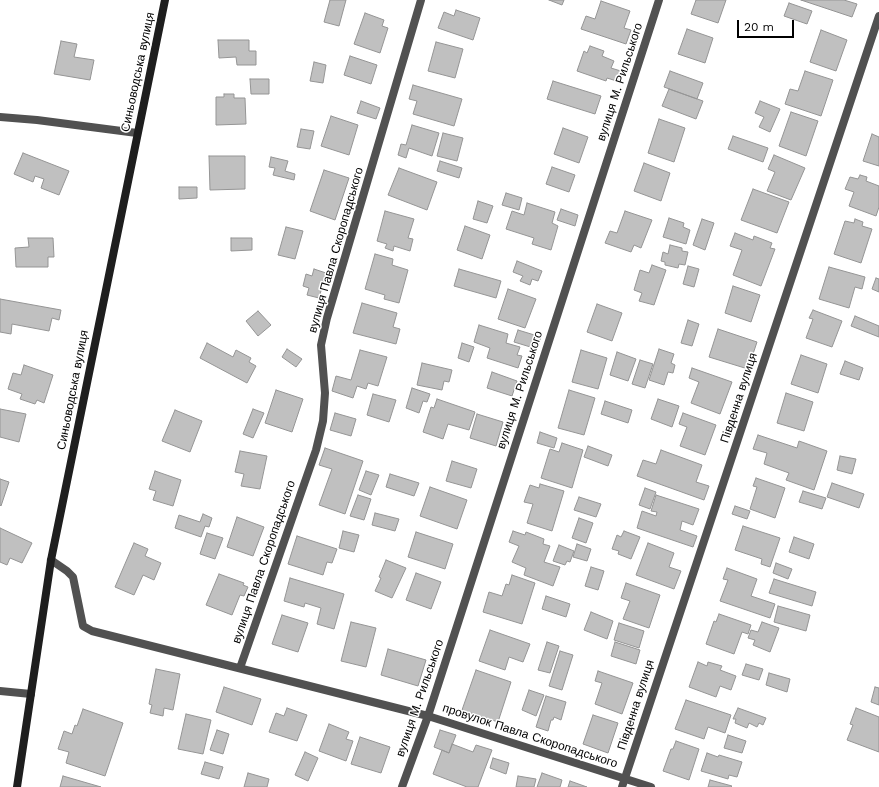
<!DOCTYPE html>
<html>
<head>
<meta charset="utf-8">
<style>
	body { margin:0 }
	#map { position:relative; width:879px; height:787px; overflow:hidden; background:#fff; font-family:"Work Sans",sans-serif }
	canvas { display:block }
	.scale { position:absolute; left:737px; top:20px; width:57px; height:18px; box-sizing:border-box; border:2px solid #000; border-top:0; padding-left:5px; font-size:12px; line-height:14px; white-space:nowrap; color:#000; -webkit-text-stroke:3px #fff; paint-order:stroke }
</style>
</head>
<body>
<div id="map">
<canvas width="879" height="787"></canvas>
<div class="scale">20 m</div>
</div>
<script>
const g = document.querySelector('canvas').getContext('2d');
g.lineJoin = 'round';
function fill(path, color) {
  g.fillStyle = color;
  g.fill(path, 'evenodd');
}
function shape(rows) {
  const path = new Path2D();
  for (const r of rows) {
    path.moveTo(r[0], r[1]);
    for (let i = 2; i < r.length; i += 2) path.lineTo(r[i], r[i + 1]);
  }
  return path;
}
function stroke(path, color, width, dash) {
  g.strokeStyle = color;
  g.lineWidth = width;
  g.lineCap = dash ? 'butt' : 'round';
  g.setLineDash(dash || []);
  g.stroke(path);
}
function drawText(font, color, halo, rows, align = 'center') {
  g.font = font + ' "Work Sans",sans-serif';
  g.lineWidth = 3;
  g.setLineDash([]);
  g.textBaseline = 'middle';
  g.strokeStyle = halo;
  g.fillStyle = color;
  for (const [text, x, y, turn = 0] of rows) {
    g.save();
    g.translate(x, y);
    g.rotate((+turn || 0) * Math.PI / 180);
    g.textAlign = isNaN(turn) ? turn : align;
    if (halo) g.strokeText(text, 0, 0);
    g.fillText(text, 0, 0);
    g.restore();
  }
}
const building = shape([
	[330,0,346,0,339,26,324,22,330,0],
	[549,0,564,0,562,5,549,0],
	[696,0,726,0,718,23,691,14,696,0],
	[801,0,844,0,857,4,852,17,801,0],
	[601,1,630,11,624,28,631,30,626,44,581,29,586,16,595,19,601,1],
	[789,3,812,11,807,24,784,16,789,3],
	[456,10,480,18,473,40,438,28,444,12,454,16,456,10],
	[365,13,384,20,382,26,388,28,380,53,354,44,365,13],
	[687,29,713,38,705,63,678,54,687,29],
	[821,30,847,40,836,71,810,62,821,30],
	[218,40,249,40,249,51,256,51,256,65,237,65,236,57,219,58,218,40],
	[61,41,77,44,74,57,94,60,90,80,54,74,61,41],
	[436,42,463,49,455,78,428,71,436,42],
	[590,46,604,51,602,56,614,61,611,68,624,72,620,82,607,78,606,81,577,71,584,51,587,53,590,46],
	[350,56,377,65,371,84,344,75,350,56],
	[314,62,326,65,323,83,310,81,314,62],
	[670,71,703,83,697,99,664,87,670,71],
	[805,71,833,80,821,116,785,104,790,89,798,91,805,71],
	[250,79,269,79,269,94,251,94,250,79],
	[553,81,601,96,595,114,547,99,553,81],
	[413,85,462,99,454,126,413,114,417,101,409,99,413,85],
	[669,89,703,101,696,119,662,106,669,89],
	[224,94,234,94,234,98,245,98,246,124,216,125,216,97,224,97,224,94],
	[361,101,380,108,376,119,357,113,361,101],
	[760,101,780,109,770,132,759,127,764,117,755,113,760,101],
	[791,112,818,121,806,156,779,146,791,112],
	[331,116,358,125,349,155,321,146,331,116],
	[659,119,685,128,674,162,648,153,659,119],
	[412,125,439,133,432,156,409,148,406,158,398,155,401,144,406,145,412,125],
	[563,128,588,137,579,163,554,154,563,128],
	[301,129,314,131,310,149,297,147,301,129],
	[443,133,463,138,457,161,437,156,443,133],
	[872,134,879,137,879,166,863,161,872,134],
	[733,136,768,148,763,162,728,149,733,136],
	[23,153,69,171,59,195,41,188,44,179,35,176,33,182,14,174,23,153],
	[774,155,805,168,791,200,767,191,775,172,768,169,774,155],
	[209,156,245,156,245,189,210,190,209,156],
	[271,157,288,161,285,171,295,174,294,180,273,175,275,168,269,167,271,157],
	[440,161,462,168,459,178,437,171,440,161],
	[644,163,670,173,661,201,634,191,644,163],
	[552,167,575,175,569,192,546,184,552,167],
	[399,168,437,182,427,210,388,195,399,168],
	[324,170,349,178,335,220,310,211,324,170],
	[860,175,867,177,866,181,879,186,879,207,876,216,849,206,854,192,845,189,850,177,858,179,860,175],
	[179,187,197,187,197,198,179,199,179,187],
	[753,189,789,202,777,233,741,220,753,189],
	[506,193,522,198,519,210,502,205,506,193],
	[478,201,493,206,487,223,473,219,478,201],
	[527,203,555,212,552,223,558,226,551,250,532,244,534,238,506,229,512,211,524,215,527,203],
	[561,209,578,215,575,226,557,220,561,209],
	[385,211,414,219,408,238,413,239,410,251,394,246,393,251,385,248,387,244,377,241,385,211],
	[625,211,652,220,641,248,634,245,631,252,605,243,610,231,617,233,625,211],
	[669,218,684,223,683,227,690,230,686,244,663,237,669,218],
	[702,219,714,223,705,250,693,245,702,219],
	[855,219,863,222,862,226,872,229,861,263,834,254,845,221,854,223,855,219],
	[465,226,490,235,482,259,457,250,465,226],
	[286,227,303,231,295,259,278,255,286,227],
	[735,233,753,240,754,236,772,243,770,248,775,249,761,286,733,275,742,250,730,246,735,233],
	[28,238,53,238,54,257,48,257,48,267,16,267,15,248,29,247,28,238],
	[231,238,252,238,252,250,231,251,231,238],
	[670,245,682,248,682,251,688,252,685,265,679,264,678,268,665,265,665,262,661,261,663,252,668,254,670,245],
	[375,254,393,259,392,265,408,270,399,303,384,299,385,295,365,289,375,254],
	[517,261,542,271,538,281,532,279,530,285,520,281,523,276,513,272,517,261],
	[652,265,666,270,654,305,639,301,642,293,634,290,640,270,649,273,652,265],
	[688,266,699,269,694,287,683,284,688,266],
	[829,267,865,277,862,289,855,287,849,308,819,299,829,267],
	[314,269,326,273,319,298,307,295,309,288,303,286,306,274,312,276,314,269],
	[459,269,501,281,496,298,454,286,459,269],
	[876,278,879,279,879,292,872,289,876,278],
	[733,286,760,295,751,322,725,313,733,286],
	[508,289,536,299,525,328,498,319,508,289],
	[0,299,61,310,59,320,52,318,49,331,12,324,11,334,0,332,0,299],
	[362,303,397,313,393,327,400,329,396,344,353,333,362,303],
	[597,304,622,313,612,341,587,332,597,304],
	[813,310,842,321,832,347,806,338,813,319,809,318,813,310],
	[258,311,271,325,258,336,246,321,258,311],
	[855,316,879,326,879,337,851,326,855,316],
	[688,320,699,324,692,346,681,343,688,320],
	[479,325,508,334,506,343,520,347,517,355,522,356,518,368,487,358,490,348,474,342,479,325],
	[718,329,757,342,748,369,709,357,718,329],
	[518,330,541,337,537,349,514,342,518,330],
	[207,343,233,357,236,350,251,358,249,362,256,366,247,383,200,358,207,343],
	[462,343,474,347,469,362,458,358,462,343],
	[287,349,302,359,296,367,282,357,287,349],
	[659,349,674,354,671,363,675,365,673,373,668,372,664,385,649,380,659,349],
	[360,350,387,357,378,386,368,383,366,389,357,386,353,398,332,391,336,376,351,380,360,350],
	[581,350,607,358,598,389,572,382,581,350],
	[617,352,636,359,628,381,610,375,617,352],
	[801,355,827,364,818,393,791,384,801,355],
	[640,360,653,364,645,388,632,384,640,360],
	[845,361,863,368,859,380,840,374,845,361],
	[422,363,452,370,449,382,444,381,442,390,417,385,422,363],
	[24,365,53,375,44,403,37,400,35,404,20,399,22,394,8,389,13,373,21,375,24,365],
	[692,368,732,382,720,414,691,403,699,382,689,378,692,368],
	[492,372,517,381,512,396,487,388,492,372],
	[412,388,430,394,427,402,423,401,419,413,406,408,412,388],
	[276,390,303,399,292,432,265,423,276,390],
	[569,390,595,398,584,435,558,428,569,390],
	[786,393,813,402,804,431,777,423,786,393],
	[373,394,396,400,389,422,367,415,373,394],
	[437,399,475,412,469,430,448,424,443,439,423,432,431,407,434,408,437,399],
	[658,399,679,406,672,427,651,419,658,399],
	[605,401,632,410,628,423,601,414,605,401],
	[0,409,26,414,19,442,0,437,0,409],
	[253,409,264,413,253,438,243,434,253,409],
	[175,410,202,421,190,452,162,441,175,410],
	[335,413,356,419,351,436,330,430,335,413],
	[683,413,716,425,705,455,680,446,687,427,679,424,683,413],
	[477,414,503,422,496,446,470,438,477,414],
	[540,432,557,438,554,448,537,443,540,432],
	[758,435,797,448,799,441,827,451,814,490,786,480,789,473,764,464,767,453,753,449,758,435],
	[562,443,583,450,572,488,541,478,550,449,559,452,562,443],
	[588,446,612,455,608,466,584,457,588,446],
	[325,448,363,461,345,514,319,505,332,469,319,465,325,448],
	[661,450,702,465,696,482,709,486,704,500,637,476,643,460,656,464,661,450],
	[240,451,267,456,260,489,241,486,244,474,235,472,240,451],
	[840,456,856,459,852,474,837,470,840,456],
	[452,461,477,469,471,488,446,481,452,461],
	[155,471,181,480,173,506,153,500,156,491,149,489,155,471],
	[366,471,379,475,371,495,359,490,366,471],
	[390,474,419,483,414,496,386,487,390,474],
	[756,478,785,488,775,518,750,509,757,487,753,486,756,478],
	[0,479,9,482,1,506,0,505,0,479],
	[832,483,864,494,859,508,827,497,832,483],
	[540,484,564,491,552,531,527,523,533,504,524,502,530,485,539,488,540,484],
	[430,487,467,500,457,529,420,516,430,487],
	[645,488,656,492,650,509,639,505,645,488],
	[803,491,826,498,822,509,799,502,803,491],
	[358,495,371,499,364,520,350,516,358,495],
	[656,495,699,509,693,525,682,521,680,530,697,536,693,547,637,528,642,511,656,516,657,512,651,511,656,495],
	[579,497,601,504,596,517,574,510,579,497],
	[735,506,750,511,747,519,732,514,735,506],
	[375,513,399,519,395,531,372,525,375,513],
	[203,514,212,518,209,527,205,526,201,537,175,528,179,515,200,522,203,514],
	[237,517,264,527,253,556,227,547,237,517],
	[579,518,593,523,586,543,572,538,579,518],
	[743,526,780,538,770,567,761,564,762,559,735,550,743,526],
	[0,528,32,543,22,563,10,558,7,565,0,562,0,528],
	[343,531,359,535,354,552,339,548,343,531],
	[513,531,525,535,526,532,544,539,543,544,550,546,544,562,560,567,553,586,524,575,526,568,512,562,519,546,509,542,513,531],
	[624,531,640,537,631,559,618,554,619,551,612,549,617,535,621,537,624,531],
	[416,532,453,544,445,569,408,557,416,532],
	[207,533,223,538,215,559,200,554,207,533],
	[297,536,337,549,332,563,327,562,323,575,288,564,297,536],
	[794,537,814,544,809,559,789,552,794,537],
	[134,543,148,549,145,556,161,563,154,580,143,575,134,595,115,587,134,543],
	[648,543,674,553,669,567,681,571,674,589,636,575,648,543],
	[577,544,591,549,587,561,573,557,577,544],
	[559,545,574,551,570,562,567,561,565,565,553,561,559,545],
	[386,560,406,568,392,598,375,591,381,578,379,577,386,560],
	[776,563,792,569,788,579,773,573,776,563],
	[591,567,604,571,598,590,585,586,591,567],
	[727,568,757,579,751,596,775,604,770,618,720,601,728,580,723,579,727,568],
	[416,573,441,582,431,609,406,600,416,573],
	[219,574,244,583,243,585,248,587,244,596,240,595,232,615,206,605,219,574],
	[512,575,535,583,522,624,483,612,489,592,502,596,506,584,509,585,512,575],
	[290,578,344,594,334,629,317,624,321,608,305,603,304,607,284,601,290,578],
	[774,579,816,592,812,606,769,593,774,579],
	[626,583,660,595,649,628,623,619,630,601,621,598,626,583],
	[546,596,570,604,566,617,542,609,546,596],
	[778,606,810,615,806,631,774,622,778,606],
	[591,612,613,621,607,639,584,630,591,612],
	[719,614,751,625,748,634,742,632,734,654,706,644,714,621,716,622,719,614],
	[282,615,308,623,298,652,272,644,282,615],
	[351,622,376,628,366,667,341,661,351,622],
	[762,622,779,628,770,652,753,645,755,640,748,638,751,630,758,632,762,622],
	[619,623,644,631,639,648,614,640,619,623],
	[490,630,530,644,523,662,509,657,505,670,479,661,490,630],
	[547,642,559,646,550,673,538,670,547,642],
	[615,642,640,650,636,664,611,656,615,642],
	[388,649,426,660,418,686,381,675,388,649],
	[560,651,573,655,562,690,549,686,560,651],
	[698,662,707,666,708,662,722,666,720,670,736,676,731,690,720,686,716,697,689,687,698,662],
	[746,664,763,669,759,680,742,675,746,664],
	[156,669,180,674,173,710,164,708,163,716,150,713,152,705,149,704,156,669],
	[476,670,511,682,498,722,462,710,476,670],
	[598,671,633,683,622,714,595,704,602,683,595,681,598,671],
	[769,673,790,679,787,692,766,685,769,673],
	[224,687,261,699,252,725,216,712,224,687],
	[875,687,879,688,879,705,871,702,875,687],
	[529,690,544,695,536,716,522,710,529,690],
	[546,696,566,702,561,720,554,717,553,720,551,720,548,731,536,727,546,696],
	[686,700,731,715,725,733,708,727,704,739,675,729,686,700],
	[287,708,307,715,297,741,269,732,276,713,284,716,287,708],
	[738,708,766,718,763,725,759,723,757,727,749,723,747,728,735,723,736,719,733,719,738,708],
	[856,708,879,717,879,752,847,740,853,725,850,724,856,708],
	[83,709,123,723,105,776,66,763,69,752,58,749,64,731,72,734,75,725,77,726,83,709],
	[186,714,211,720,203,754,178,749,186,714],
	[593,715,618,723,608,753,583,744,593,715],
	[329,724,349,732,346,739,353,741,346,761,319,751,329,724],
	[217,730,229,734,223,754,210,750,217,730],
	[440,730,456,735,449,753,434,747,440,730],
	[728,735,746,741,742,753,724,748,728,735],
	[360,737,390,747,381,773,351,764,360,737],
	[676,741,699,749,689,780,663,771,671,749,673,749,676,741],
	[452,744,473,752,476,745,492,750,478,787,467,787,433,774,442,750,449,753,452,744],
	[305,752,318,758,308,781,295,775,305,752],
	[707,753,718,757,719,755,742,762,737,777,729,775,728,779,701,771,707,753],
	[493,758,509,763,506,774,490,768,493,758],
	[205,762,223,767,219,779,201,774,205,762],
	[248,773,269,779,267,787,244,787,248,773],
	[542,773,562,780,560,787,537,787,542,773],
	[63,776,101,787,60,787,63,776],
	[518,776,536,779,534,787,516,787,518,776],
	[710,780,732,786,731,787,708,787,710,780],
	[570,781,587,787,568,787,570,781]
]);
fill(building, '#c0c0c0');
stroke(building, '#959595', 1);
stroke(shape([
	[0,117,37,120,137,133],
	[51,560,67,571,73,577,83,626,92,631,428,716,651,787],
	[240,668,316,450,323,421,325,393,321,345,327,318,421,0],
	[0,691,31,694],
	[402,787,428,716,659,0],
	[622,787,879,16]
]), '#515151', 8);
stroke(shape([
	[17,787,51,560,165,0]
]), '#1e1e1e', 8);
drawText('12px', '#000', '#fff', [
	["Синьоводська вулиця",138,72,-78],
	["вулиця М. Рильського",620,82,-72],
	["вулиця Павла Скоропадського",336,250,-74],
	["Синьоводська вулиця",73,390,-79],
	["вулиця М. Рильського",520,390,-72],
	["Південна вулиця",739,398,-72],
	["вулиця Павла Скоропадського",264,562,-71],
	["вулиця М. Рильського",420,698,-71],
	["Південна вулиця",636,705,-72],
	["провулок Павла Скоропадського",530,736,18]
]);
</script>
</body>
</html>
